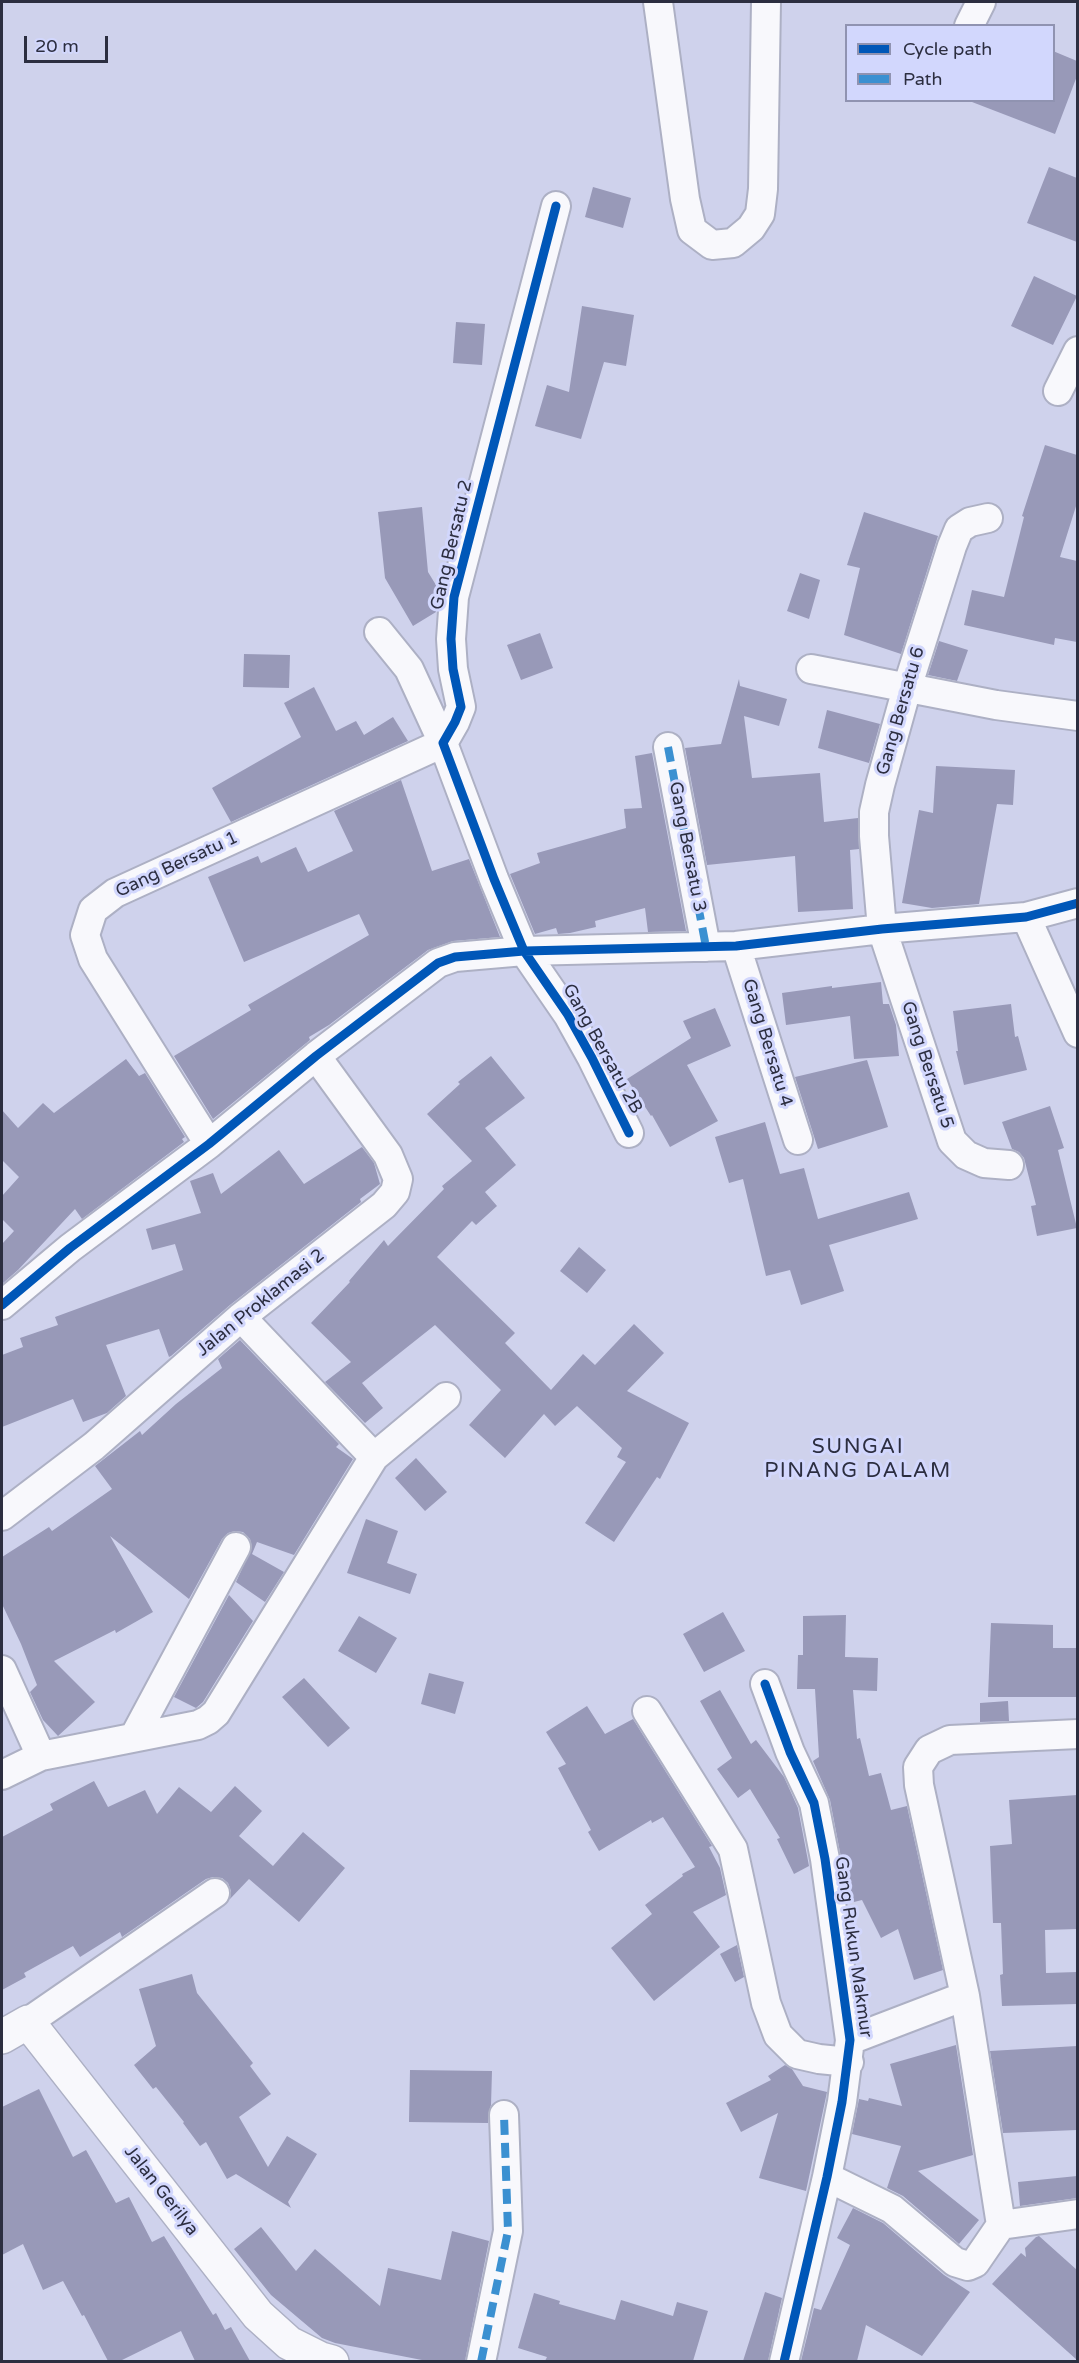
<!DOCTYPE html>
<html>
<head>
<meta charset="utf-8">
<style>
	body { margin:0 }
	#map { position:relative; width:1079px; height:2363px; overflow:hidden; background:#cfd2ec; font-family:"Varela Round",sans-serif }
	canvas { display:block }
	.frame { position:absolute; inset:0; border:3px solid #2c2e40; pointer-events:none }
	.legend { position:absolute; left:845px; top:24px; width:210px; height:78px; box-sizing:border-box; background:#d2d7fd; border:2px solid #9093b1; margin:0; padding:8px 10px; list-style:none; font-size:18px; color:#2c2e40 }
	.legend li { display:flex; align-items:center; gap:12px; height:30px }
	.legend b { width:30px; border:2px solid #9093b1 }
	.scale { position:absolute; left:24px; top:36px; width:84px; height:27px; box-sizing:border-box; border:3px solid #2c2e40; border-top:0; padding-left:8px; font-size:18px; line-height:21px; white-space:nowrap; color:#2c2e40; -webkit-text-stroke:4px #d2d7fd; paint-order:stroke }
</style>
</head>
<body>
<div id="map">
<canvas width="1079" height="2363"></canvas>
<div class="frame"></div>
<ul class="legend">
<li><b style="height:8px;background:#0057b8"></b>Cycle path</li>
<li><b style="height:8px;background:#3b90d1"></b>Path</li>
</ul>
<div class="scale">20 m</div>
</div>
<script>
const g = document.querySelector('canvas').getContext('2d');
g.lineJoin = 'round';
function fill(path, color) {
  g.fillStyle = color;
  g.fill(path, 'evenodd');
}
function shape(rows) {
  const path = new Path2D();
  for (const r of rows) {
    path.moveTo(r[0], r[1]);
    for (let i = 2; i < r.length; i += 2) path.lineTo(r[i], r[i + 1]);
  }
  return path;
}
function stroke(path, color, width, dash) {
  g.strokeStyle = color;
  g.lineWidth = width;
  g.lineCap = dash ? 'butt' : 'round';
  g.setLineDash(dash || []);
  g.stroke(path);
}
function drawText(font, color, halo, rows, align = 'center') {
  g.font = font + ' "Varela Round",sans-serif';
  g.lineWidth = 6;
  g.setLineDash([]);
  g.textBaseline = 'middle';
  g.strokeStyle = halo;
  g.fillStyle = color;
  for (const [text, x, y, turn = 0] of rows) {
    g.save();
    g.translate(x, y);
    g.rotate((+turn || 0) * Math.PI / 180);
    g.textAlign = isNaN(turn) ? turn : align;
    if (halo) g.strokeText(text, 0, 0);
    g.fillText(text, 0, 0);
    g.restore();
  }
}
fill(shape([
	[1053,51,1077,61,1077,76,1055,134,972,102,972,100,1053,100],
	[1049,167,1077,178,1077,242,1027,223],
	[593,187,631,198,623,228,585,217],
	[1034,276,1077,296,1053,345,1011,326],
	[582,306,634,315,626,366,604,362,581,439,535,426,547,385,569,392],
	[456,322,485,324,482,365,453,363],
	[1045,445,1077,455,1077,503,1060,557,1077,561,1077,642,1055,638,1054,645,964,625,972,590,1004,597,1024,517,1022,516],
	[422,507,428,572,439,590,436,612,413,626,385,578,378,512],
	[864,512,938,536,901,654,844,635,860,568,847,565],
	[800,573,820,580,809,619,787,611],
	[540,633,553,668,521,680,507,645],
	[939,641,968,650,957,681,928,675],
	[244,654,290,655,289,688,243,687],
	[739,679,740,686,787,699,779,726,744,716,752,778,820,773,824,822,858,818,859,849,850,850,853,909,798,912,795,856,707,865,685,748,721,744],
	[314,687,336,731,356,721,364,735,393,717,408,741,231,822,212,788,301,737,284,703],
	[827,710,880,724,869,763,818,748],
	[652,753,686,931,648,932,645,908,595,921,596,927,570,933,558,934,556,928,535,934,510,874,540,863,537,853,626,828,624,809,642,808,635,756],
	[936,766,1015,770,1013,805,997,804,979,904,932,908,902,903,919,810,933,813],
	[401,780,432,871,469,859,500,937,453,941,428,950,329,1025,309,1037,310,1040,213,1119,174,1056,251,1010,248,1005,369,935,359,914,244,962,208,877,258,856,261,863,296,847,308,872,353,851,334,811],
	[881,982,883,1004,889,1004,896,1025,899,1056,854,1059,850,1016,786,1025,782,993,832,986,832,988],
	[1011,1004,1015,1037,1018,1036,1027,1070,964,1085,956,1051,958,1051,953,1011],
	[715,1008,731,1046,687,1065,718,1121,670,1147,652,1115,651,1116,627,1079,691,1038,683,1021],
	[491,1056,525,1098,485,1128,516,1165,485,1192,497,1206,476,1225,472,1221,437,1257,515,1333,505,1343,551,1390,583,1354,595,1365,634,1324,664,1353,627,1391,689,1423,660,1479,657,1477,614,1542,585,1523,626,1462,617,1457,622,1448,577,1406,555,1426,544,1414,505,1458,469,1425,501,1390,435,1325,362,1383,383,1408,365,1423,325,1382,351,1362,311,1323,350,1282,349,1281,384,1240,388,1246,444,1189,442,1186,472,1161,427,1114,460,1084,458,1082],
	[126,1059,139,1076,145,1073,185,1137,182,1139,184,1142,82,1219,75,1209,18,1270,2,1284,2,1244,14,1231,2,1219,2,1196,19,1177,2,1160,2,1110,18,1128,43,1103,54,1113],
	[867,1060,888,1127,818,1149,795,1077],
	[1050,1106,1064,1148,1058,1150,1077,1228,1037,1236,1031,1206,1036,1205,1024,1158,1019,1152,1012,1149,1002,1122],
	[765,1122,780,1174,804,1168,818,1219,909,1192,918,1219,829,1245,844,1291,801,1305,790,1270,766,1276,743,1179,729,1183,715,1137],
	[362,1147,374,1163,380,1184,360,1199,361,1202,230,1305,171,1356,169,1357,159,1329,106,1345,126,1396,107,1413,83,1422,73,1399,2,1427,2,1355,23,1347,20,1338,58,1325,55,1317,183,1270,175,1244,152,1250,146,1229,201,1213,190,1181,213,1173,221,1194,279,1150,304,1184],
	[579,1247,606,1270,587,1293,560,1271],
	[240,1340,339,1444,336,1447,353,1459,294,1555,257,1542,252,1554,284,1572,265,1602,236,1582,252,1547,250,1539,243,1532,235,1531,228,1533,222,1539,189,1599,110,1536,153,1612,116,1633,115,1630,54,1661,95,1702,58,1736,43,1720,30,1692,37,1685,21,1644,2,1604,2,1557,49,1527,52,1531,112,1489,95,1466,140,1431,142,1435,176,1404,222,1368,218,1359],
	[416,1458,447,1492,425,1511,395,1478],
	[366,1519,398,1531,387,1563,417,1574,410,1594,347,1573],
	[229,1595,253,1621,203,1702,196,1708,174,1697],
	[723,1612,745,1651,704,1672,683,1634],
	[846,1615,845,1657,878,1658,877,1691,853,1690,857,1739,860,1738,869,1776,881,1773,891,1810,907,1806,943,1970,914,1980,898,1929,881,1938,862,1900,854,1902,845,1867,843,1868,830,1800,813,1761,819,1757,815,1689,797,1689,798,1655,803,1655,803,1616],
	[359,1616,397,1638,376,1673,338,1651],
	[991,1623,1053,1625,1053,1648,1077,1648,1077,1697,988,1697],
	[429,1673,464,1682,455,1714,421,1704],
	[304,1678,350,1728,328,1747,282,1697],
	[720,1690,751,1744,756,1740,784,1777,798,1808,809,1866,794,1874,777,1839,780,1838,750,1789,738,1798,717,1769,732,1758,700,1701],
	[1008,1701,1009,1721,980,1722,980,1703],
	[587,1706,605,1734,633,1719,712,1846,709,1847,720,1868,726,1895,693,1912,720,1947,654,2001,611,1948,652,1914,645,1905,683,1876,682,1874,695,1867,663,1817,652,1823,651,1820,599,1851,588,1832,591,1830,558,1768,566,1764,546,1732],
	[94,1781,108,1807,145,1790,157,1814,179,1787,211,1812,235,1786,262,1811,239,1836,273,1866,303,1832,345,1868,299,1922,249,1879,230,1899,231,1891,228,1883,222,1878,213,1877,206,1879,122,1937,120,1932,80,1957,73,1946,24,1973,26,1977,2,1990,2,1837,53,1810,50,1804],
	[1077,1795,1077,1929,1045,1930,1046,1973,1077,1972,1077,2004,1002,2006,1000,1975,1003,1974,1001,1923,993,1923,990,1846,1012,1844,1009,1800],
	[737,1945,744,1977,735,1982,720,1954],
	[192,1974,197,1993,253,2063,250,2066,271,2094,239,2117,268,2167,287,2136,317,2154,288,2202,291,2208,236,2174,227,2179,206,2142,200,2146,183,2123,184,2122,156,2087,153,2089,134,2065,156,2046,139,1989],
	[956,2045,973,2155,918,2171,979,2220,959,2244,903,2196,887,2188,901,2146,852,2134,859,2099,868,2101,869,2098,902,2106,890,2064],
	[1077,2046,1077,2130,1003,2133,990,2051],
	[785,2065,792,2069,803,2086,827,2092,806,2191,759,2178,778,2113,741,2132,726,2103,771,2080,768,2076],
	[410,2070,492,2071,491,2105,488,2115,488,2123,409,2122],
	[39,2089,73,2157,86,2150,116,2203,129,2197,152,2242,164,2236,213,2315,216,2313,225,2330,231,2327,250,2361,195,2361,181,2331,120,2361,108,2361,84,2315,82,2316,63,2281,43,2290,23,2244,2,2255,2,2107],
	[1077,2176,1077,2198,1020,2206,1018,2182],
	[853,2208,883,2223,944,2275,970,2292,922,2356,866,2325,857,2361,801,2361,814,2308,821,2310,850,2245,837,2238],
	[261,2227,296,2271,315,2249,380,2306,388,2268,441,2280,452,2231,489,2241,465,2361,427,2361,335,2343,322,2338,271,2295,234,2249],
	[1039,2236,1077,2270,1077,2360,992,2284,1021,2253,1026,2257,1025,2248,1036,2237],
	[765,2292,782,2298,768,2361,743,2361],
	[534,2293,560,2301,559,2304,615,2320,621,2300,673,2316,677,2302,708,2311,693,2361,545,2361,547,2357,518,2348]
]), '#9899b8');
const street = shape([
	[658,2,685,199,692,230,712,245,733,243,751,228,760,214,763,189,766,2],
	[969,26,981,2],
	[556,206,454,597,451,639,453,669,461,707,455,722,443,743,494,879,524,951,568,1015,592,1058,629,1133],
	[1058,391,1078,351],
	[988,518,970,522,959,529,952,546,907,688,880,785,874,812,874,836,882,929,952,1141,966,1155,984,1163,1009,1165],
	[811,669,996,705,1078,716],
	[668,747,706,947],
	[1026,917,1078,1033],
	[736,946,798,1140],
	[209,1144,93,959,85,935,93,910,115,893,443,743,409,669,379,632],
	[2,1305,70,1248,209,1144,316,1056,438,963,455,957,524,951,736,946,882,929,1026,917,1078,903],
	[241,1317,374,1457,446,1397],
	[2,1516,94,1446,241,1317,384,1205,395,1192,398,1179,388,1155,316,1056],
	[2,1670,41,1756],
	[765,1684,790,1752,814,1803,825,1859,850,2040,842,2102,827,2177,784,2362],
	[647,1711,733,1849,766,2003,778,2035,797,2054,819,2059,849,2062],
	[134,1737,236,1547],
	[2,1775,41,1756,198,1725,208,1720,216,1713,374,1457],
	[28,2022,215,1893],
	[850,2040,965,1996,919,1785,918,1767,929,1750,950,1740,1078,1734],
	[827,2177,892,2209,955,2262,968,2266,975,2263,1001,2225,965,1996],
	[1001,2225,1078,2214],
	[481,2362,508,2231,504,2115]
]);
const secondary = shape([
	[2,2037,28,2022,258,2315,289,2343,321,2359,332,2362]
]);
stroke(street, '#adb0c4', 32);
stroke(secondary, '#adb0c4', 36);
stroke(street, '#f8f8fc', 28);
stroke(secondary, '#f8f8fc', 33);
stroke(shape([
	[668,747,706,947],
	[481,2362,508,2231,504,2115]
]), '#3b90d1', 8, [15, 8]);
stroke(shape([
	[556,206,454,597,451,639,453,669,461,707,455,722,443,743,494,879,524,951,568,1015,592,1058,629,1133],
	[2,1305,70,1248,209,1144,316,1056,438,963,455,957,524,951,736,946,882,929,1026,917,1078,903],
	[765,1684,790,1752,814,1803,825,1859,850,2040,842,2102,827,2177,784,2362]
]), '#0057b8', 9);
drawText('18px', '#2c2e40', '#d2d7fd', [
	["Gang Bersatu 2",452,545,-77],
	["Gang Bersatu 6",901,711,-74],
	["Gang Bersatu 3",687,847,79],
	["Gang Bersatu 1",177,865,-25],
	["Gang Bersatu 4",767,1043,73],
	["Gang Bersatu 2B",602,1049,61],
	["Gang Bersatu 5",927,1065,72],
	["Jalan Proklamasi 2",261,1303,-39],
	["Gang Rukun Makmur",853,1947,82],
	["Jalan Gerilya",161,2191,52]
]);
g.letterSpacing = '1.5px';
drawText('21px', '#2c2e40', '#d2d7fd', [
	["SUNGAI",858,1447],
	["PINANG DALAM",858,1471]
]);
g.letterSpacing = '0px';
</script>
</body>
</html>
